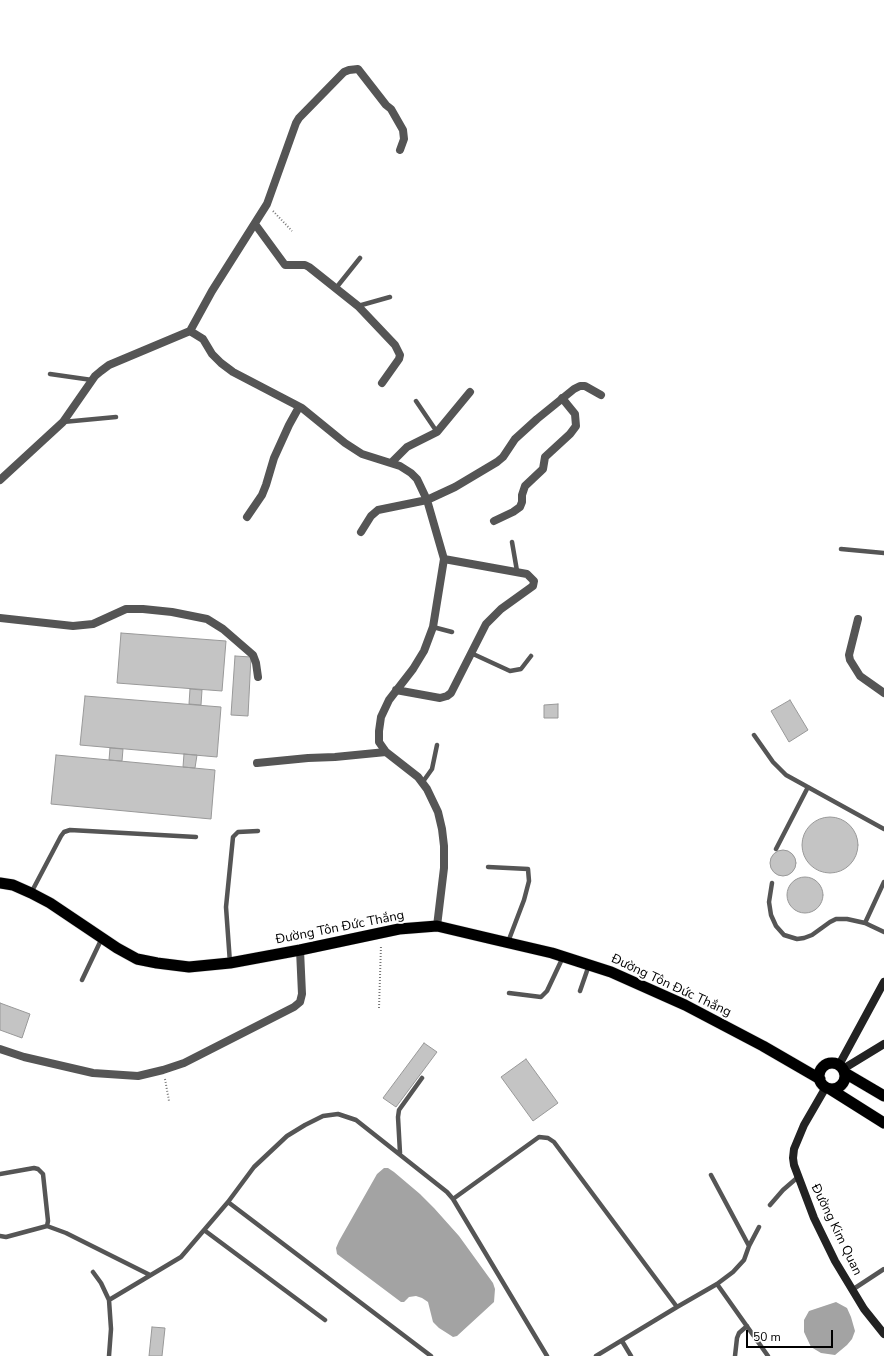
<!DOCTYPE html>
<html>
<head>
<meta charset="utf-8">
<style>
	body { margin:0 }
	#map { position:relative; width:884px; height:1356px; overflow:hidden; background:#fff; font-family:"Nunito Sans",sans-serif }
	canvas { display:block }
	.scale { position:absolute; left:746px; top:1330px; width:87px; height:18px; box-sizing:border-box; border:2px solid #000; border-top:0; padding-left:5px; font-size:12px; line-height:14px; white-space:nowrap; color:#000; -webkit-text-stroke:3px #fff; paint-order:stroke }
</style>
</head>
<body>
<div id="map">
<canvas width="884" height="1356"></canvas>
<div class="scale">50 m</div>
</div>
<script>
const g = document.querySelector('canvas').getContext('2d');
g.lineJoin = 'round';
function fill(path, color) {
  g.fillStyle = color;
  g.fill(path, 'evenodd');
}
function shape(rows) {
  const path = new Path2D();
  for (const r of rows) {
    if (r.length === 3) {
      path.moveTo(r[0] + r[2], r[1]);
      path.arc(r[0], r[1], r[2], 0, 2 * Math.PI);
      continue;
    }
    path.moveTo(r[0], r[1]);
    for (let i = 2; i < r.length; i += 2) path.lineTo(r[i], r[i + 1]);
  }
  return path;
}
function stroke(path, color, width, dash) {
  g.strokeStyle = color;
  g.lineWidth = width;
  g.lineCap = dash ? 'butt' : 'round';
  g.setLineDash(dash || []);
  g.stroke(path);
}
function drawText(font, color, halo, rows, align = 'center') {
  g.font = font + ' "Nunito Sans",sans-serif';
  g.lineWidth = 4;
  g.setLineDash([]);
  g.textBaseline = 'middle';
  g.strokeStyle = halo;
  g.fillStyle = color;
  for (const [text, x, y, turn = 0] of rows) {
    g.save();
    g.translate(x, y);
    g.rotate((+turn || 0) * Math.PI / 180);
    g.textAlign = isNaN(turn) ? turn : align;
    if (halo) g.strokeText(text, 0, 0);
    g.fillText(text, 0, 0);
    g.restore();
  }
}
fill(shape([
	[384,1168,388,1168,394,1172,420,1194,434,1208,459,1236,493,1283,495,1289,494,1302,457,1336,453,1337,450,1335,439,1328,433,1322,428,1302,422,1298,416,1296,409,1297,404,1302,401,1302,337,1254,336,1248,339,1241,377,1174],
	[836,1302,847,1308,851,1317,855,1331,852,1339,847,1345,835,1355,821,1353,811,1347,804,1332,804,1320,809,1311]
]), '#a3a3a3');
const building = shape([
	[121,633,226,641,222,691,117,683,121,633],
	[235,656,251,657,248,716,231,715,235,656],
	[190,689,202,690,201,705,189,704,190,689],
	[85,696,221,707,217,757,80,745,85,696],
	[790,700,808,730,789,742,771,711,790,700],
	[558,704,558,718,544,718,544,705,558,704],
	[110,748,123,749,122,761,109,760,110,748],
	[184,754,197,755,195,768,183,767,184,754],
	[56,755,215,770,211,819,51,804,56,755],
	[830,845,28],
	[783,863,13],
	[805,895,18],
	[0,1003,30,1014,22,1038,0,1030,0,1003],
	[424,1043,437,1052,396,1107,383,1098,424,1043],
	[526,1059,558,1103,533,1121,501,1077,526,1059],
	[152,1327,165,1328,162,1356,149,1356,152,1327]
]);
fill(building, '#c4c4c4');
stroke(building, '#999', 1);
const trunk = shape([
	[0,883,13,885,31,893,50,903,117,948,137,959,157,963,189,967,230,963,300,950,399,929,437,926,492,939,552,953,611,972,685,1005,763,1046,820,1079],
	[832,1076,13],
	[845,1073,884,1096],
	[830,1089,884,1123]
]);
stroke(trunk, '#dbdbdb', 12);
stroke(shape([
	[273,211,292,231],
	[379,1008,381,945],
	[165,1079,169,1101]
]), '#777', 2, [1, 2]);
stroke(shape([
	[336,288,360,258],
	[358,306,390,297],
	[50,374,92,380],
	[416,401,437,432],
	[63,422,116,417],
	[512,542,517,571],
	[841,549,884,553],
	[433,627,452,632],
	[471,653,510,671,521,669,531,656],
	[754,735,773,762,786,775,884,829],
	[422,783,432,769,437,745],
	[776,849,808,787],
	[488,867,528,869,529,881,524,900,508,942],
	[772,883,769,902,771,915,776,926,784,935,797,939,804,938,812,935,830,922,836,919,847,919,865,923,884,932],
	[31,893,61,836,64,832,70,830,196,837],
	[865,923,884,882],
	[230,963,226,907,233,837,238,832,258,831],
	[82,980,102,938],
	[580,991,589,965],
	[509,993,541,997,547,991,563,957],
	[400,1153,398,1117,399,1110,422,1078],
	[0,1174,34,1168,38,1169,43,1174,48,1221,47,1226,66,1233,150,1275],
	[711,1175,749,1246],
	[453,1199,539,1137,548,1138,554,1142,677,1307],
	[228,1202,431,1356],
	[770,1205,783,1190,798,1177],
	[204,1230,325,1320],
	[0,1236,6,1237,47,1226],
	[93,1272,101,1283,109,1300,111,1329,109,1356],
	[717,1284,768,1356],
	[852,1290,884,1269],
	[109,1300,181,1257,228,1202,254,1167,287,1136,305,1125,323,1116,338,1114,356,1120,447,1192,453,1199,547,1356],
	[622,1341,631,1356],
	[596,1356,677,1307,717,1284,733,1272,744,1260,749,1246,759,1227],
	[735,1356,737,1338,739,1333,747,1326]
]), '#555', 4.5);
stroke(shape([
	[255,224,285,265,305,265,309,267,358,306,395,345,400,355,399,359,382,383],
	[190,331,203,339,212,354,221,363,233,372,302,408,345,443,362,454,400,466,411,473,417,479,427,500,444,559,433,627,424,651,413,669,389,700,381,717,379,731,379,742,386,752,418,777,427,789,438,812,442,829,444,846,444,868,437,926],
	[391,463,407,447,437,432,470,392],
	[0,480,63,422,95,376,101,371,109,365,190,331,212,291,267,204,296,123,299,118,344,72,349,70,358,69,386,105,391,109,403,130,404,139,400,150],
	[247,517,262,495,266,485,274,458,289,425,299,407],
	[494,521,513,512,520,507,522,502,522,495,525,486,543,469,545,457,570,434,576,426,575,414,562,398],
	[361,532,371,516,378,510,427,500,455,487,497,462,503,457,515,439,537,419,574,389,580,386,585,386,601,395],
	[0,618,73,626,93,624,126,609,143,609,172,612,207,619,223,629,253,655,256,663,258,677],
	[858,619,849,655,850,660,860,676,884,693],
	[396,690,440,698,447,696,451,693,486,624,501,609,533,586,534,581,527,574,444,559],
	[257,763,308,758,335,757,386,752],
	[0,1049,24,1057,93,1073,138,1076,163,1070,184,1063,294,1007,300,1002,302,994,300,950]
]), '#555', 8);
stroke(shape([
	[839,1065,884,982],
	[843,1069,884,1044],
	[826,1087,804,1125,794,1149,793,1158,794,1165,814,1218,835,1261,864,1309,884,1334]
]), '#222', 8);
stroke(trunk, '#000', 11);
drawText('13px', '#000', '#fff', [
	["Đường Tôn Đức Thắng",340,928,-11],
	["Đường Tôn Đức Thắng",671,986,25],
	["Đường Kim Quan",836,1230,64]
]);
</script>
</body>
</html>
